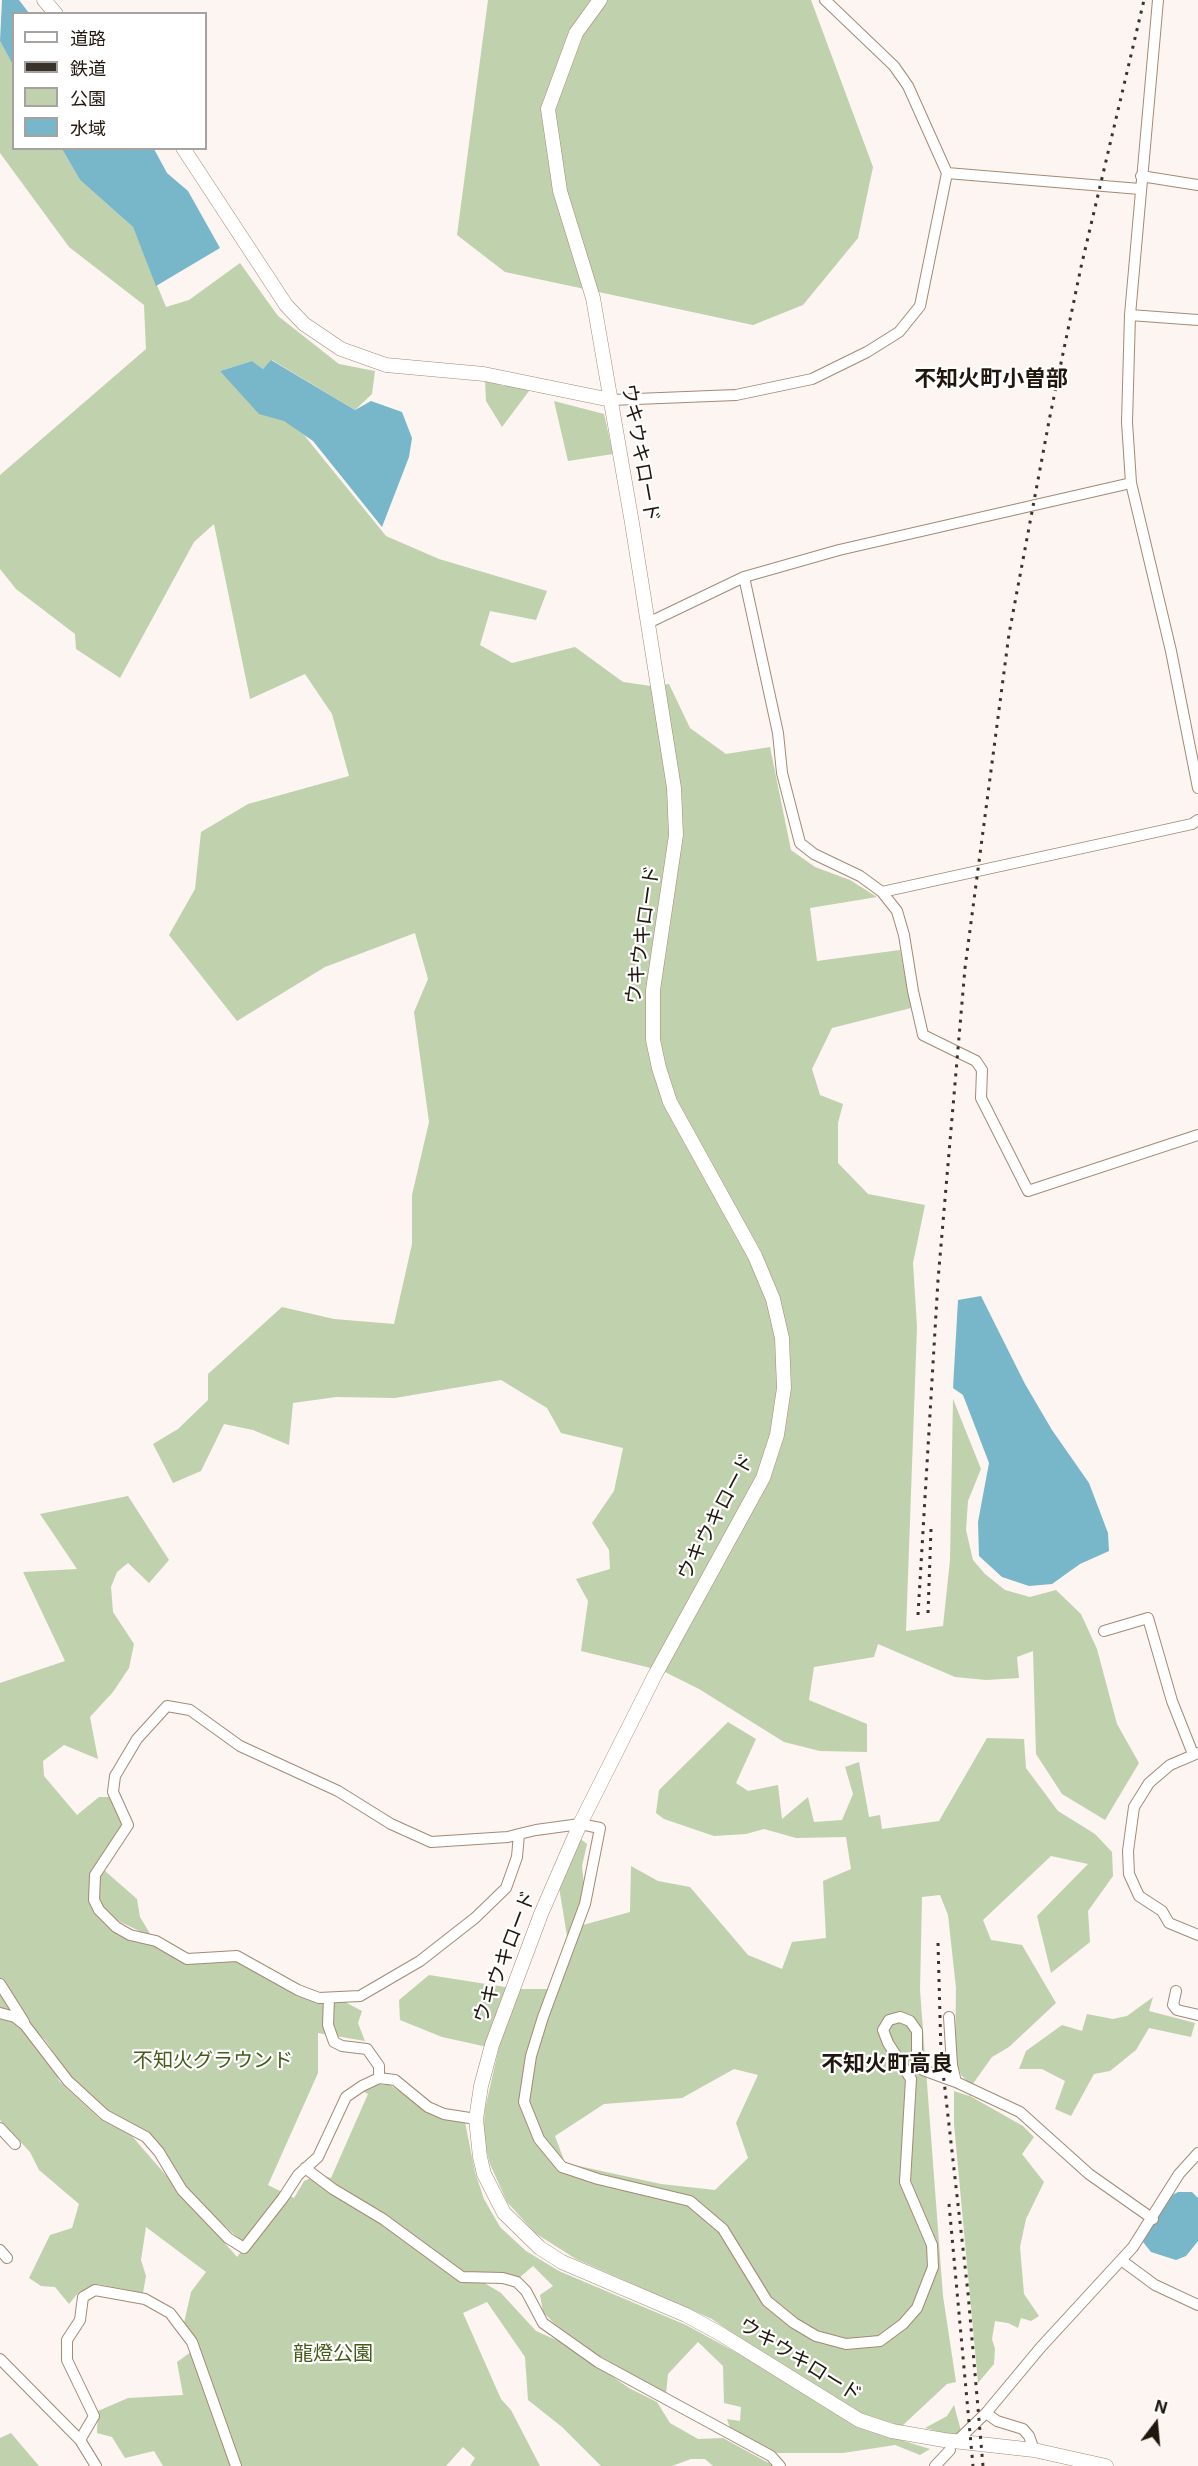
<!DOCTYPE html>
<html>
<head>
<meta charset="utf-8">
<style>
	body { margin:0 }
	#map { position:relative; width:1198px; height:2466px; overflow:hidden; background:#fcf5f1; font-family:Inter,"Noto Sans JP",sans-serif }
	canvas { display:block }
	.legend { position:absolute; left:12px; top:12px; width:195px; height:138px; box-sizing:border-box; background:#fff; border:2px solid #a6a29f; margin:0; padding:8px 10px; list-style:none; font-size:18px; color:#21170e }
	.legend li { display:flex; align-items:center; gap:12px; height:30px }
	.legend b { width:30px; border:2px solid #a6a29f }
	.north { position:absolute; left:1126px; top:2394px; width:60px; height:60px; -webkit-text-stroke:4px #fff; paint-order:stroke; rotate:16deg; font-size:16px; font-weight:700; line-height:24px; text-align:center; color:#21170e }
	.north::after { content:''; display:block; margin:auto; width:21px; height:27px; background:#21170e; clip-path:polygon(50% 0,100% 100%,50% 72%,0 100%) }
</style>
</head>
<body>
<div id="map">
<canvas width="1198" height="2466"></canvas>
<ul class="legend">
<li><b style="height:8px;background:#fff"></b>道路</li>
<li><b style="height:8px;background:#3b3229"></b>鉄道</li>
<li><b style="height:16px;background:#c0d1ad"></b>公園</li>
<li><b style="height:16px;background:#78b6c9"></b>水域</li>
</ul>
<div class="north">N</div>
</div>
<script>
const g = document.querySelector('canvas').getContext('2d');
g.lineJoin = 'round';
function fill(path, color) {
  g.fillStyle = color;
  g.fill(path, 'evenodd');
}
function shape(rows) {
  const path = new Path2D();
  for (const r of rows) {
    path.moveTo(r[0], r[1]);
    for (let i = 2; i < r.length; i += 2) path.lineTo(r[i], r[i + 1]);
  }
  return path;
}
function stroke(path, color, width, dash) {
  g.strokeStyle = color;
  g.lineWidth = width;
  g.lineCap = dash ? 'butt' : 'round';
  g.setLineDash(dash || []);
  g.stroke(path);
}
function drawText(font, color, halo, rows, align = 'center') {
  g.font = font + ' Inter,"Noto Sans JP",sans-serif';
  g.lineWidth = 4.5;
  g.setLineDash([]);
  g.textBaseline = 'middle';
  g.strokeStyle = halo;
  g.fillStyle = color;
  for (const [text, x, y, turn = 0] of rows) {
    g.save();
    g.translate(x, y);
    g.rotate((+turn || 0) * Math.PI / 180);
    g.textAlign = isNaN(turn) ? turn : align;
    if (halo) g.strokeText(text, 0, 0);
    g.fillText(text, 0, 0);
    g.restore();
  }
}
fill(shape([
	[488,0,811,0,873,167,858,238,803,305,753,325,505,272,457,235],
	[0,41,13,65,14,148,62,149,80,180,133,227,166,307,189,300,240,263,278,316,339,364,375,371,372,394,355,410,272,360,263,369,252,361,220,371,304,435,386,536,439,559,547,591,536,620,490,611,480,645,512,663,575,647,623,682,651,686,669,684,690,728,726,754,770,747,791,850,815,867,850,880,877,897,810,908,817,961,900,950,911,1008,832,1028,812,1069,820,1095,843,1104,838,1123,838,1163,868,1194,925,1205,913,1263,917,1327,906,1631,943,1626,950,1560,953,1399,981,1469,968,1501,966,1530,973,1560,985,1574,1005,1590,1030,1597,1056,1590,1081,1614,1097,1649,1117,1724,1139,1763,1105,1820,1062,1794,1036,1754,1033,1651,1017,1657,1019,1678,986,1680,955,1677,878,1644,874,1657,814,1667,809,1700,867,1724,867,1752,820,1751,784,1742,699,1689,663,1671,581,1651,588,1601,576,1579,610,1569,609,1550,592,1523,614,1491,623,1448,561,1433,547,1408,501,1380,395,1398,336,1397,293,1403,289,1445,253,1430,224,1424,201,1471,173,1483,153,1444,178,1429,208,1400,208,1374,282,1307,334,1319,394,1324,412,1244,412,1195,429,1122,414,1012,428,979,415,933,325,967,237,1021,169,935,195,889,201,832,248,804,349,776,332,714,305,674,250,699,214,524,194,542,120,678,76,649,75,634,16,589,0,569,0,475,146,349,144,305,69,247,0,153],
	[485,380,503,386,520,386,529,391,502,427,486,401],
	[554,401,604,414,613,454,568,461],
	[128,1496,169,1560,149,1583,128,1563,117,1572,111,1587,113,1612,134,1644,129,1668,113,1692,90,1717,98,1759,64,1745,43,1761,44,1776,77,1815,99,1797,109,1797,123,1822,124,1826,97,1864,137,1899,140,1917,152,1937,93,1909,101,1920,124,1936,156,1945,178,1960,225,1958,242,1961,270,1976,345,2002,362,2011,358,2023,365,2041,318,2033,318,2073,268,2185,294,2198,304,2181,319,2174,331,2178,368,2094,362,2091,375,2084,390,2085,437,2117,465,2122,475,2172,484,2199,500,2227,526,2251,559,2271,686,2325,741,2355,754,2348,712,2319,576,2259,535,2233,507,2202,490,2164,483,2137,485,2109,500,2043,483,2046,442,2037,400,2020,399,2000,429,1975,518,1989,558,1989,576,1945,567,1936,559,1887,578,1837,587,1844,582,1866,584,1886,592,1895,583,1925,630,1912,631,1866,658,1881,690,1887,748,1955,782,1969,792,1942,826,1938,823,1881,851,1869,846,1837,796,1838,764,1829,746,1834,714,1836,664,1819,656,1813,659,1790,728,1722,756,1739,736,1783,748,1791,778,1785,782,1819,808,1797,814,1822,842,1820,853,1794,845,1767,859,1762,869,1817,880,1815,882,1829,939,1821,987,1738,1024,1739,1026,1768,1058,1811,1095,1834,1112,1852,1113,1876,1088,1911,1090,1942,1051,1973,1037,1916,1088,1864,1051,1856,983,1920,991,1940,1022,1945,1056,2003,1009,2047,992,2057,972,2085,970,2096,1023,2126,1034,2137,1022,2154,1044,2182,1026,2219,1020,2247,1024,2294,1039,2316,1031,2321,1021,2318,1018,2328,1008,2323,995,2321,992,2339,995,2349,994,2364,978,2383,954,2124,954,2091,969,2096,972,2086,961,2075,955,2058,956,1988,948,1915,940,1895,922,1897,920,1990,943,2296,956,2382,947,2384,902,2426,819,2403,859,2427,930,2449,920,2455,895,2445,843,2453,777,2453,731,2431,727,2419,740,2421,741,2407,724,2403,723,2366,698,2342,668,2374,666,2394,598,2355,554,2323,543,2312,540,2295,553,2286,533,2266,519,2278,507,2274,488,2274,486,2284,501,2293,536,2331,565,2344,629,2388,657,2402,670,2423,698,2439,723,2438,774,2466,713,2466,705,2459,691,2459,672,2466,601,2466,562,2427,528,2400,525,2357,487,2302,463,2313,501,2399,511,2410,540,2466,470,2466,475,2458,463,2447,446,2466,163,2466,154,2451,125,2458,112,2437,97,2433,98,2411,128,2398,183,2395,177,2362,198,2347,184,2323,191,2292,206,2272,146,2227,141,2260,146,2276,143,2293,98,2284,79,2292,69,2304,55,2287,41,2286,29,2278,50,2235,72,2228,79,2204,39,2170,30,2152,0,2120,0,2016,11,2020,25,2032,54,2069,59,2081,100,2119,131,2135,237,2257,246,2245,187,2192,168,2162,73,2080,45,2040,30,2026,0,2011,0,1683,65,1661,23,1572,77,1569,40,1514],
	[734,2069,758,2075,736,2123,748,2158,715,2190,661,2184,565,2163,555,2136,604,2104,682,2098],
	[1153,1997,1149,2011,1195,2023,1191,2037,1149,2028,1136,2050,1110,2071,1094,2074,1071,2116,1055,2109,1065,2081,1042,2069,1019,2069,1026,2051,1062,2025,1082,2031,1087,2014,1113,2019,1127,2016],
	[954,2405,961,2431,956,2436,925,2428,947,2416],
	[11,2433,39,2466,0,2466,0,2438]
]), '#c0d1ad');
fill(shape([
	[2,0,19,0,29,13,14,14,13,65,0,41],
	[62,149,154,149,167,173,188,191,220,248,156,286,133,227,80,180],
	[271,360,355,410,371,401,402,412,412,438,409,457,382,527,313,441,284,421,259,414,220,371,252,361,263,369],
	[981,1296,1025,1384,1052,1430,1089,1483,1108,1533,1109,1551,1080,1564,1052,1584,1029,1586,1002,1577,979,1556,978,1522,989,1463,963,1395,953,1388,958,1300],
	[1178,2192,1192,2192,1198,2198,1198,2241,1186,2256,1176,2260,1151,2252,1143,2242,1172,2195]
]), '#78b6c9');
const street = shape([
	[825,0,894,66,908,86,947,173],
	[1158,0,1130,315,1127,422,1131,483,1171,651,1198,788],
	[1141,176,1198,185],
	[1130,315,1198,320],
	[611,400,736,395,812,379,867,352,899,332,920,306,947,173,1140,189],
	[744,577,778,733,782,773,800,843,814,854,860,876,882,892,897,911,904,935,913,991,923,1035,976,1061,982,1070,981,1098,1028,1191,1198,1135],
	[648,623,744,577,839,550,1131,483],
	[882,892,1192,824,1198,820],
	[1104,1631,1148,1618,1172,1701,1193,1754],
	[1198,1753,1170,1765,1149,1783,1134,1807,1128,1851,1129,1874,1139,1896,1162,1911,1169,1923,1198,1935],
	[519,1834,517,1857,506,1888,475,1918,420,1961,360,1996,319,1998,298,1990,237,1956,187,1959,156,1941,130,1935,116,1927,99,1910,94,1900,95,1875,128,1825,113,1792,115,1776,137,1739,167,1706,190,1710,240,1746,338,1791,391,1824,431,1842,508,1837,519,1834,536,1830,580,1824,600,1828,585,1904,543,2017,531,2056,524,2102,539,2139,562,2167,598,2179,690,2201,723,2229,767,2301,794,2323,816,2336,846,2344,880,2341,903,2324,917,2308,933,2267,932,2245,905,2182,911,2079,888,2043,883,2030,889,2020,900,2017,910,2021,917,2031,917,2052,923,2070,956,2082,1020,2112,1089,2174,1153,2219],
	[0,1984,24,2022],
	[1176,1991,1173,2005,1177,2010,1198,2015],
	[329,1998,328,2025,334,2042,342,2046,367,2049,379,2066,379,2078],
	[0,2013,15,2017,25,2025,68,2081,105,2115,146,2137,159,2152,182,2190,228,2238,244,2248,283,2198,298,2175,318,2157,346,2097,362,2086,379,2078,395,2080,428,2107,444,2114,476,2119],
	[949,2017,952,2065,956,2082],
	[0,2128,15,2144],
	[305,2168,333,2189,383,2219,462,2277,503,2278,517,2282,526,2291,543,2323,598,2362,771,2456,780,2466],
	[0,2250,7,2258],
	[1121,2260,1155,2285,1198,2305],
	[0,2359,80,2440,96,2466],
	[986,2413,997,2421,1023,2429,1029,2436,1034,2450],
	[961,2437,986,2413,1041,2347,1133,2247,1179,2174,1198,2153],
	[80,2440,94,2416,67,2360,67,2340,80,2320,83,2297,95,2290,145,2299,170,2313,192,2342,236,2466],
	[935,2466,950,2450]
]);
const secondary = shape([
	[44,0,56,14],
	[600,0,576,33,548,109,560,191,593,298,632,523,674,788,676,835,653,990,653,1040,659,1068,670,1102,755,1256,773,1299,782,1338,784,1388,777,1435,763,1478,655,1675,580,1824,541,1914,492,2045,481,2086,476,2119,480,2157,484,2174,504,2213,540,2248,562,2262,686,2315,719,2333,859,2420,892,2431,944,2440,1034,2450,1106,2466],
	[183,148,286,305,304,324,341,349,386,365,484,374,611,400]
]);
stroke(street, '#a58973', 12);
stroke(secondary, '#a58973', 15);
stroke(street, '#fff', 10);
stroke(secondary, '#fff', 14);
stroke(shape([
	[928,1613,931,1529],
	[918,1615,938,1280,965,968,1009,634,1050,416,1081,267,1144,0],
	[938,1943,941,2054,968,2293,983,2466],
	[949,2204,973,2466]
]), '#3b3229', 3, [3, 6]);
drawText('20px', '#21170e', '#fff', [
	["ウキウキロード",640,453,80],
	["ウキウキロード",643,935,-82],
	["ウキウキロード",716,1517,-62],
	["ウキウキロード",505,1957,-69],
	["ウキウキロード",800,2360,32]
]);
drawText('20px', '#425b16', '#fff', [
	["不知火グラウンド",213,2061],
	["龍燈公園",333,2354]
]);
drawText('bold 22px', '#21170e', '#fff', [
	["不知火町小曽部",991,379],
	["不知火町高良",887,2064]
]);
</script>
</body>
</html>
